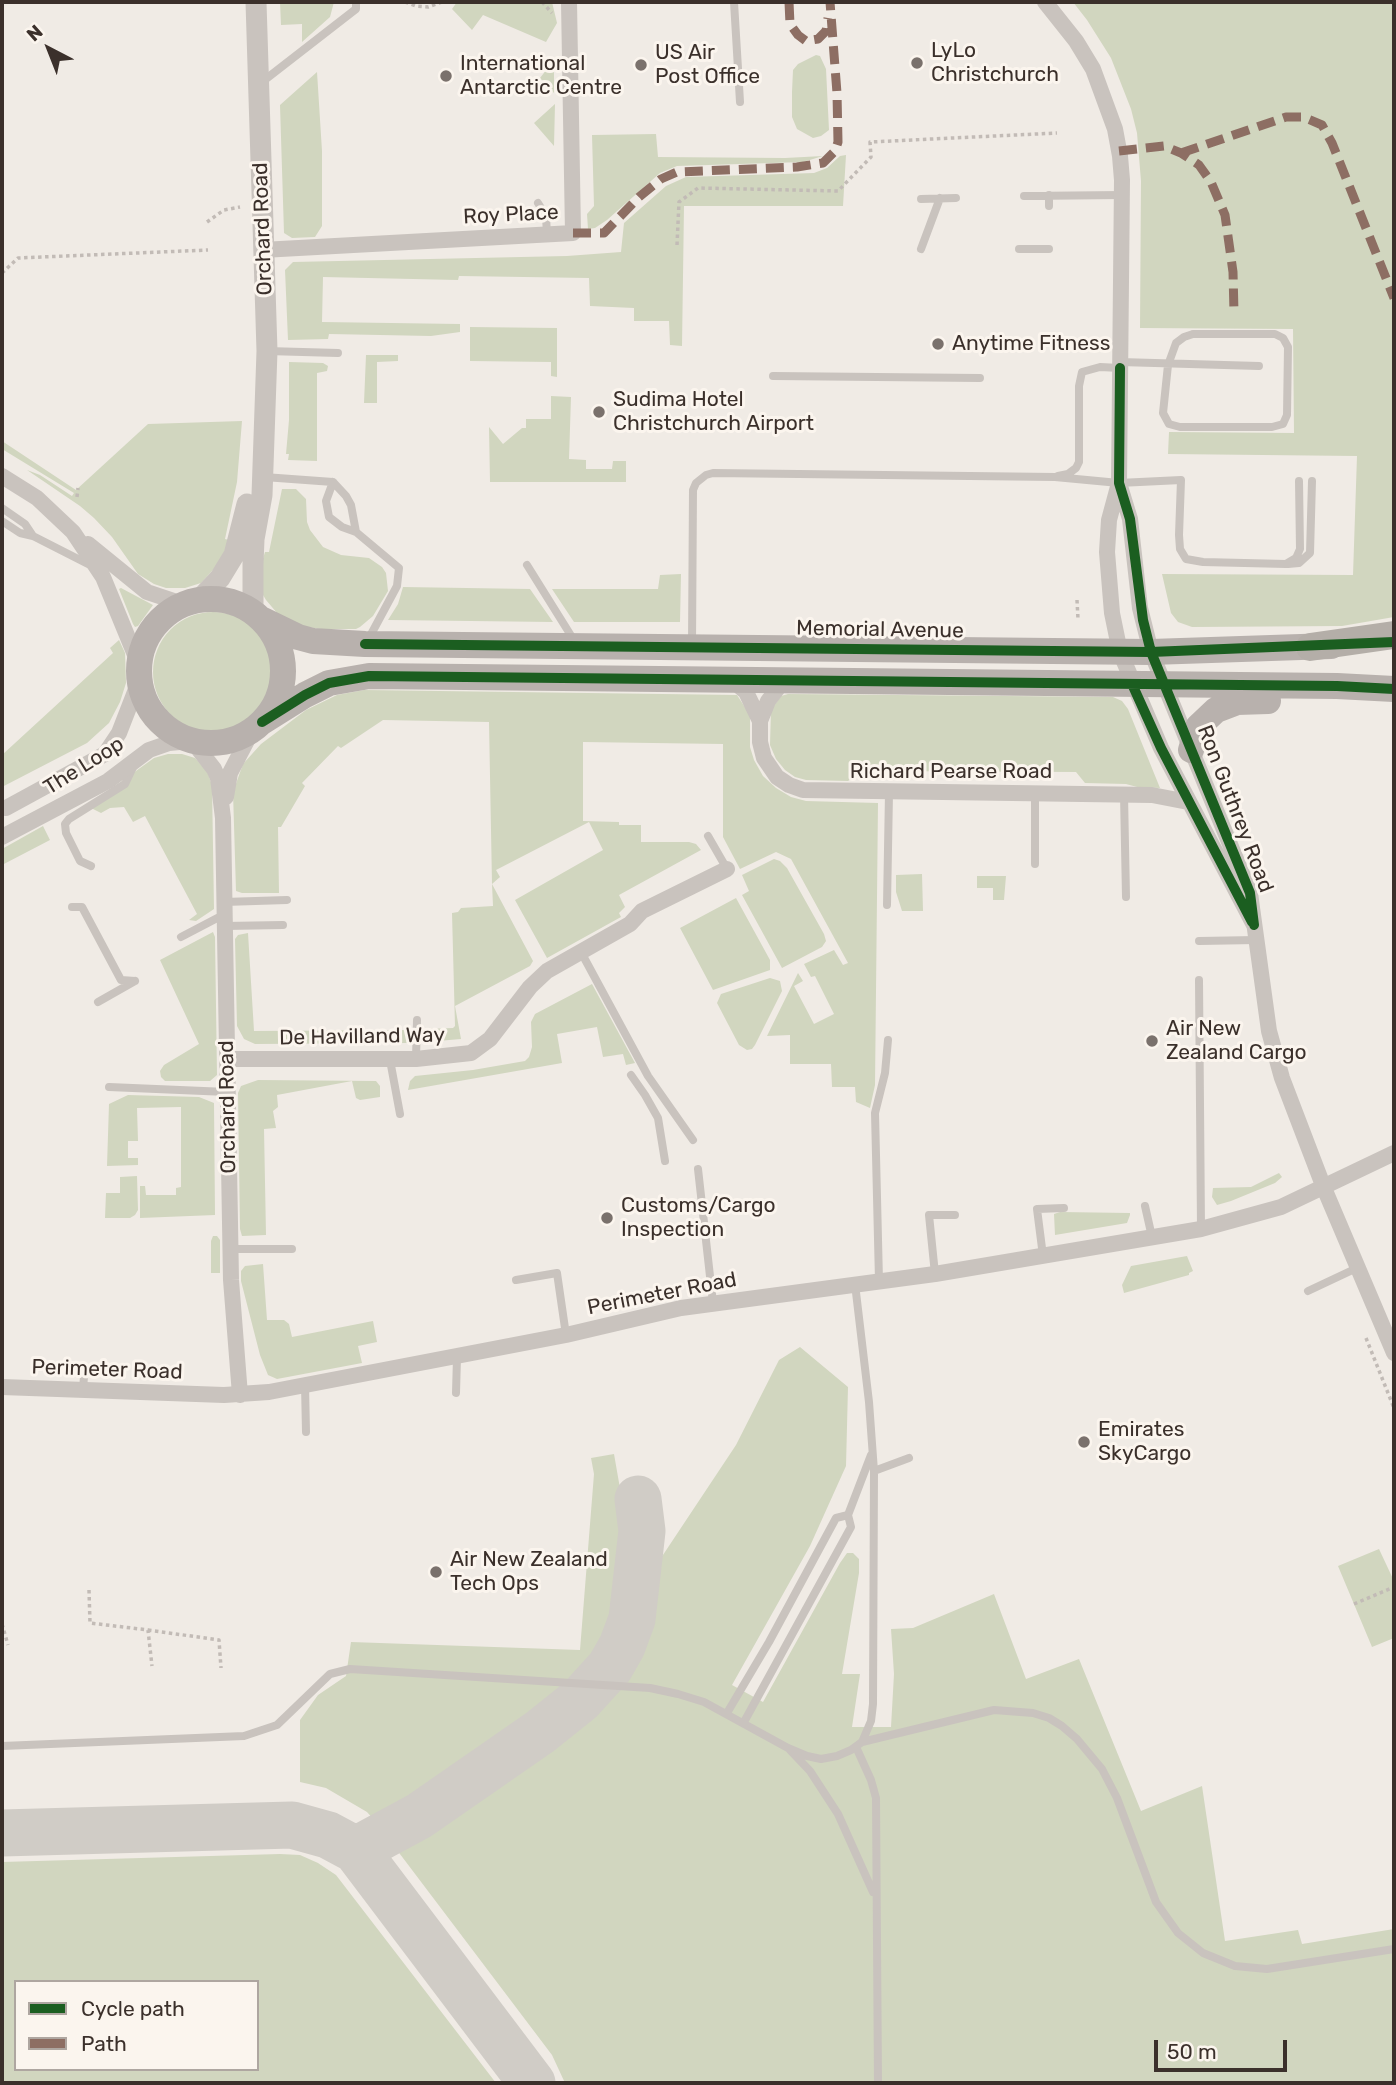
<!DOCTYPE html>
<html>
<head>
<meta charset="utf-8">
<style>
	body { margin:0 }
	#map { position:relative; width:1396px; height:2085px; overflow:hidden; background:#f0ebe5; font-family:Rubik,sans-serif }
	canvas { display:block }
	.frame { position:absolute; inset:0; border:4px solid #3b302b; pointer-events:none }
	.legend { position:absolute; left:14px; top:1980px; width:245px; height:91px; box-sizing:border-box; background:#fbf5ee; border:2px solid #aea6a0; margin:0; padding:9px 12px; list-style:none; font-size:21px; color:#3b302b }
	.legend li { display:flex; align-items:center; gap:14px; height:35px }
	.legend b { width:35px; border:2px solid #aea6a0 }
	.north { position:absolute; left:14px; top:14px; width:70px; height:70px; -webkit-text-stroke:5px #fbf5ee; paint-order:stroke; rotate:318deg; font-size:19px; font-weight:700; line-height:28px; text-align:center; color:#3b302b }
	.north::after { content:''; display:block; margin:auto; width:24px; height:32px; background:#3b302b; clip-path:polygon(50% 0,100% 100%,50% 72%,0 100%) }
	.scale { position:absolute; left:1154px; top:2040px; width:133px; height:32px; box-sizing:border-box; border:4px solid #3b302b; border-top:0; padding-left:9px; font-size:21px; line-height:24px; white-space:nowrap; color:#3b302b; -webkit-text-stroke:5px #fbf5ee; paint-order:stroke }
</style>
</head>
<body>
<div id="map">
<canvas width="1396" height="2085"></canvas>
<div class="frame"></div>
<ul class="legend">
<li><b style="height:9px;background:#1b5e20"></b>Cycle path</li>
<li><b style="height:9px;background:#8d6e63"></b>Path</li>
</ul>
<div class="north">N</div>
<div class="scale">50 m</div>
</div>
<script>
const g = document.querySelector('canvas').getContext('2d');
g.lineJoin = 'round';
function fill(path, color) {
  g.fillStyle = color;
  g.fill(path, 'evenodd');
}
function shape(rows) {
  const path = new Path2D();
  for (const r of rows) {
    if (r.length === 3) {
      path.moveTo(r[0] + r[2], r[1]);
      path.arc(r[0], r[1], r[2], 0, 2 * Math.PI);
      continue;
    }
    path.moveTo(r[0], r[1]);
    for (let i = 2; i < r.length; i += 2) path.lineTo(r[i], r[i + 1]);
  }
  return path;
}
function stroke(path, color, width, dash) {
  g.strokeStyle = color;
  g.lineWidth = width;
  g.lineCap = dash ? 'butt' : 'round';
  g.setLineDash(dash || []);
  g.stroke(path);
}
function drawText(font, color, halo, rows, align = 'center') {
  g.font = font + ' Rubik,sans-serif';
  g.lineWidth = 6;
  g.setLineDash([]);
  g.textBaseline = 'middle';
  g.strokeStyle = halo;
  g.fillStyle = color;
  for (const [text, x, y, turn = 0] of rows) {
    g.save();
    g.translate(x, y);
    g.rotate((+turn || 0) * Math.PI / 180);
    g.textAlign = isNaN(turn) ? turn : align;
    if (halo) g.strokeText(text, 0, 0);
    g.fillText(text, 0, 0);
    g.restore();
  }
}
fill(shape([
	[280,2,334,2,330,17,302,42,302,24,281,25],
	[457,2,552,2,557,23,546,42,483,15,472,30,452,9],
	[1073,2,1394,2,1394,617,1342,626,1192,627,1178,622,1171,613,1162,574,1353,575,1357,456,1168,454,1169,432,1294,433,1293,329,1140,328,1141,181,1137,133,1131,109,1111,58,1087,20],
	[816,55,820,56,826,69,829,130,821,136,813,138,797,129,792,117,792,92,793,70,798,64],
	[554,60,554,93,540,78],
	[317,72,322,151,322,226,315,237,292,238,284,233,280,105],
	[555,104,554,146,534,123],
	[656,134,658,157,785,158,823,156,803,162,677,166,660,173,607,220,595,228,588,229,587,214,594,206,592,135],
	[846,155,843,206,684,206,682,346,670,345,669,321,634,321,634,308,590,306,589,278,459,276,458,280,323,277,322,322,460,324,460,332,431,336,329,334,328,339,288,340,285,270,293,262,567,256,621,252,624,223,666,186,686,177,814,173,827,168,840,156],
	[470,327,557,328,557,377,551,376,551,362,470,361],
	[366,355,398,355,398,361,377,362,377,403,364,403],
	[289,362,323,363,328,366,327,371,317,373,317,461,288,460,289,454,286,454,289,420],
	[551,396,571,397,569,459,586,460,586,469,612,469,613,461,626,461,626,482,490,482,489,427,503,444,522,428,526,428,526,419,551,419],
	[242,421,237,482,225,539,229,540,223,559,201,583,185,588,166,588,154,584,138,574,112,537,94,518,80,506,27,470,40,475,72,496,74,493,2,449,2,441,76,490,148,424],
	[282,489,296,489,306,499,307,522,310,530,323,547,341,555,369,558,382,567,386,573,388,591,373,616,360,627,356,629,321,629,300,626,277,613,266,600,263,595,260,568,265,552,269,552],
	[681,574,680,622,574,622,552,589,658,589,660,575],
	[403,587,530,589,553,622,388,620,398,604],
	[121,588,153,605,138,626,135,627,133,624,119,589],
	[213,672,60],
	[119,640,125,653,126,683,120,702,109,723,87,743,2,787,2,755,113,653,110,648],
	[364,690,737,695,750,715,750,747,754,760,763,776,776,788,791,797,806,801,878,803,875,1085,870,1108,856,1102,855,1087,832,1087,831,1064,790,1064,790,1035,767,1036,798,973,803,981,794,986,814,1024,834,1014,815,976,811,977,804,964,834,950,843,965,848,963,791,859,776,852,740,869,723,837,723,744,583,742,583,821,619,822,619,825,641,825,641,842,689,842,696,844,701,850,619,895,625,907,619,913,621,917,547,958,515,900,603,850,589,822,496,870,500,877,492,884,533,961,530,966,455,1006,461,1039,426,1042,426,1029,453,1028,455,1026,452,913,458,912,461,908,493,906,492,884,489,722,383,720,341,748,338,746,302,783,305,786,281,827,278,827,279,893,242,893,236,891,233,792,243,764,261,744,306,710,337,695],
	[788,694,1113,697,1122,701,1128,709,1160,788,1137,787,1126,784,1085,783,1076,772,861,771,848,781,806,780,795,777,785,770,776,759,770,745,771,710,781,696],
	[168,754,182,754,195,758,207,771,212,785,214,909,196,921,189,920,197,914,145,816,133,822,124,807,110,808,101,813,87,806,154,758],
	[43,826,50,840,2,865,2,849],
	[774,859,780,861,787,868,824,934,826,941,822,947,782,968,742,895,749,891,742,875],
	[922,874,923,911,902,911,896,892,896,875],
	[977,876,1006,876,1004,900,993,900,993,888,977,888],
	[736,898,770,960,770,970,713,990,680,928],
	[213,932,215,937,217,1075,210,1081,165,1081,161,1077,160,1071,164,1065,199,1044,160,960],
	[248,933,254,1031,406,1030,407,1043,255,1044,244,1039,237,1026,235,939,238,935],
	[770,978,780,981,782,991,755,1045,752,1049,747,1050,739,1045,717,1003,721,994],
	[592,984,635,1063,626,1065,623,1054,603,1057,597,1027,557,1034,562,1063,408,1090,410,1081,415,1076,473,1070,525,1061,529,1057,532,1047,531,1022,535,1014],
	[258,1080,376,1081,380,1086,380,1097,360,1100,356,1098,352,1081,277,1095,278,1107,273,1111,276,1128,264,1129,266,1235,242,1236,240,1229,238,1093,241,1086],
	[128,1095,199,1097,214,1103,215,1215,140,1218,140,1186,145,1186,146,1195,176,1195,176,1188,181,1187,181,1107,137,1108,138,1141,128,1141,128,1158,138,1158,138,1165,107,1166,109,1104],
	[1279,1173,1282,1177,1275,1183,1231,1201,1217,1205,1212,1197,1213,1188,1251,1187],
	[137,1176,138,1210,135,1215,130,1218,105,1218,106,1193,120,1193,120,1177],
	[1060,1212,1130,1213,1130,1215,1127,1223,1055,1235,1054,1214],
	[213,1236,217,1236,220,1240,220,1273,211,1273,211,1241],
	[1187,1256,1193,1271,1189,1273,1189,1275,1124,1293,1122,1285,1131,1266],
	[263,1264,267,1320,284,1320,289,1324,292,1337,373,1321,377,1342,358,1346,362,1363,277,1379,268,1375,260,1355,241,1281,241,1271,245,1266],
	[800,1347,848,1387,846,1466,810,1546,732,1685,763,1702,840,1563,847,1553,853,1553,859,1559,859,1573,842,1674,860,1674,852,1727,891,1727,894,1674,891,1629,913,1628,994,1594,1026,1679,1079,1659,1141,1811,1202,1786,1225,1941,1298,1930,1302,1944,1394,1929,1394,2083,565,2083,552,2055,375,1821,367,1812,326,1788,300,1782,300,1720,318,1695,346,1676,351,1642,580,1650,594,1474,591,1458,614,1454,625,1517,628,1580,622,1615,606,1655,624,1659,636,1644,646,1611,651,1573,736,1445,779,1360],
	[1379,1549,1394,1581,1394,1638,1372,1647,1338,1566],
	[280,1854,300,1855,318,1863,336,1875,496,2083,2,2083,2,1862],
	[16,1982,257,1982,257,2069,16,2069]
]), '#d1d6bf');
stroke(shape([
	[2,1833,292,1825,328,1835,356,1850,532,2083],
	[356,1850,419,1816,540,1732,580,1700,610,1667,622,1646,632,1619,642,1531,638,1499]
]), '#d0ccc6', 47);
stroke(shape([
	[405,2,416,6,428,7,442,2],
	[542,2,552,13],
	[207,222,224,210,240,207],
	[677,245,679,202,698,188,838,191,871,157,870,142,1057,133],
	[2,273,18,258,208,250],
	[77,497,78,488],
	[1077,600,1078,619],
	[1366,1338,1394,1408],
	[89,1590,90,1623,148,1630,152,1666],
	[1354,1604,1394,1587],
	[2,1624,8,1645],
	[148,1630,219,1640,221,1668]
]), '#c2bbb6', 3.5, [3.5, 3.5]);
stroke(shape([
	[734,2,740,102],
	[262,82,356,9,356,2],
	[1024,196,1122,195],
	[921,199,956,198],
	[538,203,546,216,547,235],
	[1049,206,1049,195],
	[921,249,940,198],
	[1019,249,1049,249],
	[1193,334,1275,334,1283,338,1288,347,1287,415,1283,424,1272,427,1180,427,1169,424,1163,413,1168,365,1176,343,1184,337,1193,334],
	[267,351,338,353],
	[1120,362,1259,366],
	[773,376,980,378],
	[1058,476,1068,474,1076,468,1079,462,1079,386,1082,372,1100,367,1120,368],
	[264,477,333,482,346,496,351,505,356,532],
	[333,482,326,501,329,517,342,527,356,532,399,568,397,586,368,640],
	[2,508,25,524,33,536],
	[2,521,20,533,33,536,88,564],
	[1288,564,1299,563,1310,553,1312,481],
	[527,565,575,642],
	[692,644,693,490,696,483,706,475,713,473,1055,477,1119,483,1181,480,1179,535,1180,549,1186,559,1203,562,1286,564,1296,558,1300,549,1299,481],
	[1124,794,1126,897],
	[708,836,727,869],
	[1035,864,1035,794],
	[91,866,80,861,66,833,65,824,69,819,125,784,134,765],
	[224,902,287,900],
	[887,905,889,793],
	[72,907,82,907,121,980,135,981],
	[225,926,283,925],
	[181,937,225,914],
	[1199,941,1256,940],
	[581,952,648,1076,693,1140],
	[1199,980,1201,1229],
	[98,1002,135,981],
	[416,1059,417,1020],
	[390,1060,400,1114],
	[631,1075,645,1095,658,1118,665,1161],
	[109,1087,227,1092],
	[698,1169,713,1303],
	[1145,1206,1152,1237],
	[230,1249,292,1249],
	[1043,1256,1037,1209,1064,1208],
	[935,1274,929,1215,955,1215],
	[516,1280,557,1273,566,1335],
	[879,1281,875,1113,885,1073,888,1040],
	[1308,1291,1359,1267],
	[305,1385,306,1432],
	[83,1390,84,1376],
	[456,1393,457,1357],
	[874,1471,909,1458],
	[727,1713,769,1642,836,1518,848,1515],
	[744,1722,851,1527,848,1515,871,1455],
	[862,1742,994,1710,1033,1713,1049,1718,1062,1726,1077,1739,1102,1769,1117,1798,1156,1902,1178,1933,1203,1953,1235,1966,1267,1969,1394,1949],
	[2,1746,244,1736,277,1725,330,1674,350,1669,650,1688,678,1694,704,1702,788,1748,807,1756,821,1759,837,1756,851,1750,862,1742,871,1721,873,1704,874,1471,869,1402,855,1284],
	[856,1747,871,1780,876,1798,878,2083],
	[790,1750,810,1771,838,1814,873,1892]
]), '#c9c3be', 8);
stroke(shape([
	[1045,2,1076,41,1093,69,1115,129,1120,156,1122,180,1119,483,1109,520,1107,552,1112,613,1120,652,1161,748,1254,925],
	[262,250,573,233,569,2],
	[2,476,37,498,73,532,103,577,140,667],
	[1119,483,1130,519,1140,608,1151,652,1250,893,1269,1031,1282,1078,1324,1188,1394,1353],
	[88,544,147,592,183,604],
	[732,680,746,692,760,721],
	[784,680,768,701,760,721,760,742,764,758,777,777,789,785,803,790,1152,795,1188,802],
	[193,742,214,769,218,778,223,818,231,1280,240,1395],
	[226,797,230,773,253,729],
	[6,808,105,754,119,733,140,679],
	[2,837,108,781,149,750,169,743,190,741],
	[227,1059,416,1059,471,1053,490,1039,530,987,547,971,630,924,642,911,727,869],
	[2,1387,224,1395,269,1392,566,1335,681,1308,935,1274,1201,1229,1281,1207,1394,1153]
]), '#c9c3be', 16);
stroke(shape([
	[199,600,220,578,234,555,247,504],
	[253,612,253,564,254,539,262,495,267,351,256,2]
]), '#c9c3be', 21);
stroke(shape([
	[211,671,72],
	[263,620,298,637,313,641,365,644,1151,652,1331,646],
	[262,722,305,695,329,683,369,676,1337,686,1394,689],
	[1191,750,1198,727,1216,710,1237,702,1268,701]
]), '#b8b1ad', 26);
stroke(shape([
	[1310,647,1394,635]
]), '#b4aea8', 28);
stroke(shape([
	[789,2,790,24,798,35,806,41,818,39,826,31,828,18],
	[1119,151,1164,146,1181,153,1199,165,1211,182,1225,215,1233,272,1234,313],
	[1181,153,1286,117,1303,117,1322,125,1332,143,1394,298],
	[573,233,604,233,639,197,661,179,677,172,797,167,823,163,835,151,838,142,837,93,830,2]
]), '#8d6e63', 9, [18, 9]);
stroke(shape([
	[1120,368,1119,483,1130,519,1143,620,1151,652,1250,893,1254,925],
	[365,644,1151,652,1394,642],
	[1132,684,1161,748,1252,922],
	[262,722,305,695,329,683,369,676,1337,686,1394,689]
]), '#1b5e20', 10);
for (const [x, y, r, color] of [
	[917,63,7,"#7a716c"],
	[641,65,7,"#7a716c"],
	[446,76,7,"#7a716c"],
	[938,344,7,"#7a716c"],
	[599,412,7,"#7a716c"],
	[1152,1041,7,"#7a716c"],
	[607,1218,7,"#7a716c"],
	[1084,1442,7,"#7a716c"],
	[436,1572,7,"#7a716c"]
]) {
  const dot = new Path2D();
  dot.arc(x, y, r, 0, 2 * Math.PI);
  g.fillStyle = color;
  g.fill(dot);
  stroke(dot, '#fbf5ee', 2.5);
}
drawText('21px', '#3b302b', '#fbf5ee', [
	["LyLo",931,51],
	["Christchurch",931,75],
	["US Air",655,53],
	["Post Office",655,77],
	["International",460,64],
	["Antarctic Centre",460,88],
	["Anytime Fitness",952,344],
	["Sudima Hotel",613,400],
	["Christchurch Airport",613,424],
	["Air New",1166,1029],
	["Zealand Cargo",1166,1053],
	["Customs/Cargo",621,1206],
	["Inspection",621,1230],
	["Emirates",1098,1430],
	["SkyCargo",1098,1454],
	["Air New Zealand",450,1560],
	["Tech Ops",450,1584]
], 'left');
drawText('21px', '#3b302b', '#fbf5ee', [
	["Roy Place",511,215,-3],
	["Orchard Road",263,229,-92],
	["Memorial Avenue",880,630,1],
	["The Loop",84,766,-32],
	["Richard Pearse Road",951,772],
	["Ron Guthrey Road",1235,809,69],
	["De Havilland Way",362,1037,-1],
	["Orchard Road",228,1107,-91],
	["Perimeter Road",662,1294,-11],
	["Perimeter Road",107,1370,2]
]);
</script>
</body>
</html>
